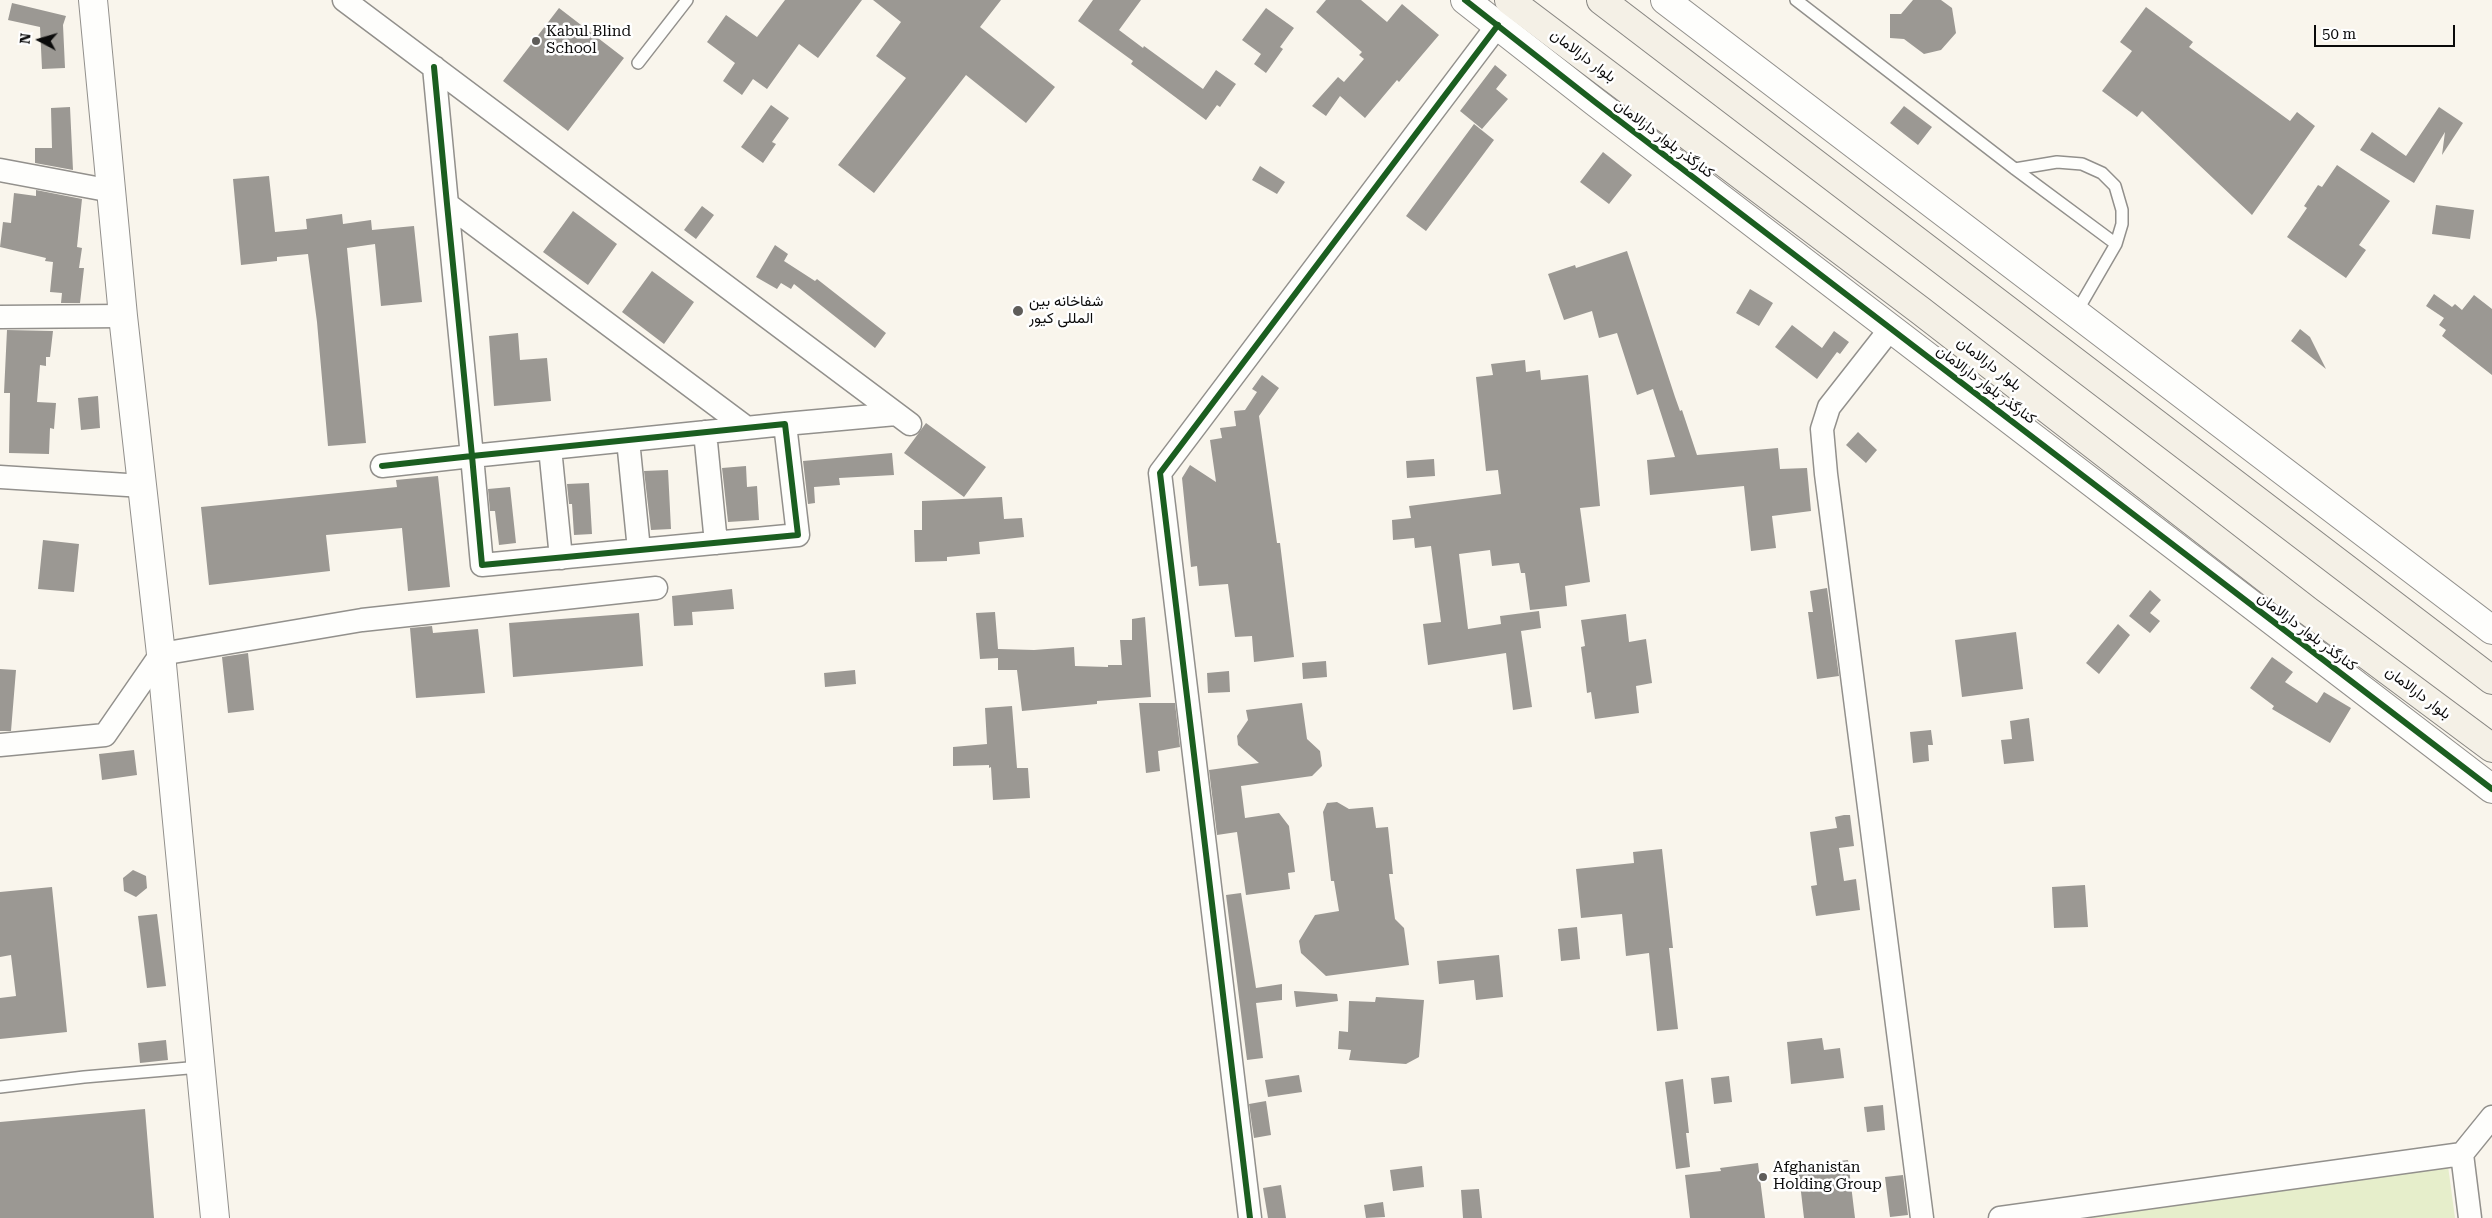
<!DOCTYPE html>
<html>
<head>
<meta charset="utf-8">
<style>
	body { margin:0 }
	#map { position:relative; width:2492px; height:1218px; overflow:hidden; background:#f9f5ec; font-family:"Roboto Serif",serif }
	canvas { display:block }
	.north { position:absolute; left:15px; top:15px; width:50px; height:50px; -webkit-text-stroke:4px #fff; paint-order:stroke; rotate:276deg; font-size:14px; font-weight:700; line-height:20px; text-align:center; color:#0a0a0a }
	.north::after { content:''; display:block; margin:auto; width:18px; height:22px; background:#0a0a0a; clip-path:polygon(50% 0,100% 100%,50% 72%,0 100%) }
	.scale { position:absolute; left:2314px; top:25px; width:141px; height:22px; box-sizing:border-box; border:2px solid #0a0a0a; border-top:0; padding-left:6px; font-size:15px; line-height:18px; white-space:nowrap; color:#0a0a0a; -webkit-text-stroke:4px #fff; paint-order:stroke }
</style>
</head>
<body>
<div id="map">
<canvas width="2492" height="1218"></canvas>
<div class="north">N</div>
<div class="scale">50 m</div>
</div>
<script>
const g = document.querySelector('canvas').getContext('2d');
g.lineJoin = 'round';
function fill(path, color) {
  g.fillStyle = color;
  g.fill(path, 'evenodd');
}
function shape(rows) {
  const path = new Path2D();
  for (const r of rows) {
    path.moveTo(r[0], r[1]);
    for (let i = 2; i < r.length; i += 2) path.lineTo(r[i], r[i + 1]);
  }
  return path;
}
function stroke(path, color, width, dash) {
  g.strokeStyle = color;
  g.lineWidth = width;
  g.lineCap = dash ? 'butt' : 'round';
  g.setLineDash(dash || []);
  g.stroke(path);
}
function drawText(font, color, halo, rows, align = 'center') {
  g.font = font + ' "Roboto Serif",Vazirmatn,serif';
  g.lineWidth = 5;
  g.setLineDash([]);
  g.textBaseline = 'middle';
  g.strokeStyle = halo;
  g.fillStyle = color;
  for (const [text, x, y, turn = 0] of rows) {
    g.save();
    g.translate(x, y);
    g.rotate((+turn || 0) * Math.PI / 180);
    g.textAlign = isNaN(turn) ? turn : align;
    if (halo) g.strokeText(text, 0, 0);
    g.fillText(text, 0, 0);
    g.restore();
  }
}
fill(shape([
	[2448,1166,2455,1218,2016,1218]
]), '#e6eecb');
fill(shape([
	[785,0,862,0,818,58,799,44,767,89,753,79,742,95,723,81,735,63,707,42,726,15,757,37],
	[873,0,1001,0,980,27,1055,87,1026,123,966,75,874,193,838,165,906,78,876,56,901,22],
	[1093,0,1141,0,1119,30,1143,48,1144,46,1203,89,1216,70,1236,84,1220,107,1217,105,1206,120,1131,64,1133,61,1078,21],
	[1326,0,1361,0,1387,22,1402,4,1439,35,1399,82,1397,80,1365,118,1340,96,1326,116,1312,106,1338,77,1344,82,1364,59,1359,55,1362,52,1316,12],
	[1913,0,1941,0,1952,8,1956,33,1941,50,1924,54,1904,39,1890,38,1890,14,1901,14],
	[12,3,66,16,63,25,65,68,42,69,40,27,8,20],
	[2146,7,2193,42,2189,47,2290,121,2297,112,2315,126,2252,215,2142,111,2137,117,2102,91,2132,51,2120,42],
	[559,8,624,58,568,131,503,81],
	[1266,8,1294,28,1280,47,1283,49,1266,73,1254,64,1261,54,1242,40],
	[1495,65,1507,75,1496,89,1508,99,1482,129,1460,111],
	[771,105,789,118,772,142,776,144,763,163,741,147],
	[1904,106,1932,127,1918,145,1890,123],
	[70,107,73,170,35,163,35,148,52,148,51,108],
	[2439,107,2463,123,2442,155,2445,132,2414,183,2360,150,2372,132,2406,156],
	[1474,124,1494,140,1426,231,1406,216],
	[1603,152,1632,175,1609,204,1580,182],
	[2337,165,2390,201,2359,245,2366,250,2346,278,2287,237,2307,208,2304,206,2318,185,2322,187],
	[1260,166,1285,182,1277,194,1252,180],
	[269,176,275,232,307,229,306,219,342,214,343,224,371,220,372,230,414,226,422,302,381,306,375,244,347,248,366,443,328,446,317,322,308,254,277,257,277,261,241,265,233,179],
	[36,190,82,199,77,247,82,248,79,268,84,268,80,303,61,303,62,293,50,292,53,262,45,261,46,258,0,247,3,222,11,223,14,193,36,196],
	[2436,205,2474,210,2470,239,2432,234],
	[702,206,714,215,696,239,684,230],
	[573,211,617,244,588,285,543,252],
	[775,245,788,254,784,261,815,281,817,279,886,333,875,348,794,284,791,289,781,283,777,289,756,277],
	[1627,251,1675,397,1680,411,1682,410,1697,455,1778,448,1780,469,1807,468,1811,511,1772,516,1776,548,1751,551,1744,486,1650,495,1647,460,1675,457,1653,389,1637,395,1617,333,1599,338,1592,311,1564,320,1548,274,1575,265,1576,268],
	[652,271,694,302,664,344,622,312],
	[1750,289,1773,303,1759,326,1736,313],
	[2434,294,2452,307,2455,304,2462,310,2474,295,2492,309,2492,375,2442,336,2446,330,2439,325,2444,318,2426,306],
	[1792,325,1822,348,1834,331,1849,342,1840,354,1837,352,1817,379,1775,347],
	[2300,329,2310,337,2326,369,2291,341],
	[7,330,53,331,50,357,46,357,46,366,40,365,37,402,56,403,54,429,50,428,49,454,9,453,10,393,4,393],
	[518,333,520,360,547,358,551,401,494,406,489,336],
	[1525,360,1526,372,1540,370,1541,380,1588,375,1600,506,1580,508,1590,582,1565,586,1567,606,1530,610,1525,573,1521,573,1519,563,1492,566,1490,550,1459,554,1468,629,1501,624,1500,616,1539,611,1541,628,1521,631,1532,707,1513,710,1506,653,1428,665,1423,624,1441,622,1431,546,1415,548,1414,538,1393,540,1392,520,1411,518,1409,506,1501,494,1498,470,1486,471,1476,377,1493,375,1491,364],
	[1262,375,1279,388,1259,416,1277,543,1280,543,1294,657,1254,662,1252,636,1235,637,1228,584,1199,586,1197,566,1191,567,1182,478,1190,465,1216,482,1210,440,1222,438,1220,428,1236,426,1234,411,1245,410,1257,392,1252,389],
	[98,396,100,428,81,430,78,398],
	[926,423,986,467,964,497,904,453],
	[1858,432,1877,450,1866,463,1846,445],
	[892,453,894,475,839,478,840,485,814,487,815,503,808,504,803,461],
	[1434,459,1435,476,1407,478,1406,461],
	[746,466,747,487,757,486,759,520,728,522,722,468],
	[668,470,671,529,651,530,644,471],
	[438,476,450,587,408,591,402,528,326,535,330,571,209,585,201,507,397,487,396,480],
	[589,483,592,534,574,535,572,504,569,504,567,484],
	[510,487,516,543,499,545,495,511,490,511,488,489],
	[1002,497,1004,519,1022,518,1024,537,979,542,980,554,947,557,947,561,915,562,914,530,922,530,922,501],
	[43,540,79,544,74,592,38,589],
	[1827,588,1839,676,1817,679,1808,612,1813,612,1810,591],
	[732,589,734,609,692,612,693,625,674,626,672,596],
	[2150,590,2161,600,2150,613,2160,621,2150,633,2129,616],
	[995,612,998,649,1034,650,1074,647,1075,666,1108,667,1108,665,1122,665,1120,640,1132,640,1132,619,1145,617,1151,697,1097,701,1097,704,1022,711,1017,670,998,670,998,658,980,659,976,613],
	[639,613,643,666,513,677,509,623],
	[1626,614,1629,642,1646,639,1652,683,1636,686,1639,713,1595,719,1591,692,1587,693,1585,676,1581,647,1585,646,1581,620],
	[2118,624,2130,635,2099,674,2086,663],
	[432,626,433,633,478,629,485,693,416,698,410,628],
	[2016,632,2023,689,1962,697,1955,640],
	[248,653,254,710,228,713,222,657],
	[2272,657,2293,672,2285,682,2317,703,2324,692,2351,708,2330,743,2272,709,2274,706,2250,688],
	[1326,661,1327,677,1303,679,1302,663],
	[0,669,16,670,11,731,0,731],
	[855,670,856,684,825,687,824,673],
	[1229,671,1230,692,1208,693,1207,673],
	[1139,703,1175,703,1180,747,1158,751,1160,771,1146,773],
	[1302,703,1307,739,1320,751,1322,766,1312,776,1241,786,1245,818,1279,813,1289,826,1295,872,1288,873,1290,889,1246,895,1237,832,1217,835,1209,770,1259,763,1238,745,1237,736,1248,720,1246,710],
	[1012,706,1017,768,1028,768,1030,798,993,800,991,767,989,768,989,765,953,766,953,747,987,744,985,708],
	[2029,718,2034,761,2004,764,2001,740,2012,739,2010,721],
	[1931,730,1933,745,1928,745,1929,761,1913,763,1910,732],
	[134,750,137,775,102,780,99,754],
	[1337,802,1349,809,1373,807,1376,828,1388,827,1393,874,1389,874,1395,919,1404,928,1409,965,1326,976,1301,953,1299,941,1315,915,1339,911,1334,881,1331,881,1323,812,1327,803],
	[1844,815,1850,815,1854,846,1839,848,1844,881,1856,879,1860,910,1816,916,1811,886,1817,885,1810,832,1837,828,1835,817],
	[1662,849,1673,948,1669,948,1678,1029,1657,1031,1649,953,1626,956,1622,914,1581,918,1576,869,1634,863,1633,852],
	[133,870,146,876,147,888,136,897,124,891,123,878],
	[2085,885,2088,927,2054,928,2052,887],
	[52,887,67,1032,0,1039,0,998,16,996,11,955,0,957,0,892],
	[1241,893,1256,988,1282,984,1282,1000,1256,1003,1263,1058,1247,1060,1226,895],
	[157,914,166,986,147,988,138,916],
	[1577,927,1580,959,1561,961,1558,929],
	[1499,955,1503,997,1476,1000,1474,980,1439,984,1437,961],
	[1294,991,1337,994,1338,1001,1296,1007],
	[1376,997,1424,1000,1419,1057,1406,1064,1349,1060,1351,1050,1338,1049,1339,1031,1348,1032,1349,1001,1375,1002],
	[1822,1038,1824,1050,1840,1048,1844,1078,1791,1084,1787,1042],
	[166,1040,168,1060,140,1063,138,1043],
	[1299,1075,1302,1092,1268,1097,1265,1080],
	[1729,1076,1732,1102,1714,1104,1711,1078],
	[1683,1079,1689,1133,1686,1133,1690,1167,1676,1169,1665,1082],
	[1266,1101,1271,1135,1254,1138,1249,1104],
	[1883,1105,1885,1130,1867,1132,1864,1107],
	[145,1109,154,1218,0,1218,0,1122],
	[1848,1160,1855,1218,1804,1218,1798,1166],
	[1758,1163,1765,1218,1690,1218,1685,1175,1721,1171,1720,1168],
	[1422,1166,1424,1187,1393,1191,1390,1170],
	[1903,1175,1908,1215,1890,1217,1885,1177],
	[1281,1185,1286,1218,1268,1218,1263,1188],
	[1479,1189,1482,1218,1463,1218,1461,1190],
	[1383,1202,1385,1217,1366,1218,1364,1205]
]), '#9b9893');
const service = shape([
	[1796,0,2015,169,2116,244],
	[638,63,687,0],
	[2015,169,2057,162,2082,164,2102,173,2115,186,2122,210,2122,224,2116,244,2076,313],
	[0,1087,84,1077,200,1067]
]);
const minor = shape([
	[344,0,910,424],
	[0,170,112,191],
	[447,204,747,428],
	[0,317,123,316],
	[1891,328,1829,407,1822,429,1826,474,1922,1218],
	[785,424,896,414],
	[705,432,716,543],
	[628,440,639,550],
	[550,448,561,558],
	[382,466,472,456,785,424,798,535,482,565,472,456,447,204,434,67],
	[0,477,143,486],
	[0,745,105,735,161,654,362,620,656,588],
	[2462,1154,2470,1218],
	[2462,1154,2492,1117],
	[1250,1218,1160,473,1498,25],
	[2000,1218,2462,1154]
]);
const tertiary = shape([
	[93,0,123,316,161,654,215,1218],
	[1465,0,1595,102,2492,789],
	[1665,0,2492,630]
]);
const secondary = shape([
	[1509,0,1921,311,2308,611,2492,748],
	[1601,0,2492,680]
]);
stroke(service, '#92908c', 14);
stroke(minor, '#92908c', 25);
stroke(tertiary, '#92908c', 30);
stroke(secondary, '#888682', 30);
stroke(service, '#fefefc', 11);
stroke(minor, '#fefefc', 22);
stroke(tertiary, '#fefefc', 28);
stroke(secondary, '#f4f0e6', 28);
stroke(shape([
	[1465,0,1595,102,2492,789],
	[382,466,472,456,785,424,798,535,482,565,472,456,447,204,434,67],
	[1250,1218,1160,473,1498,25]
]), '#1b5e20', 6);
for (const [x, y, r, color] of [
	[536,41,5,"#5e5c59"],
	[1018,311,6,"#5e5c59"],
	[1763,1177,5,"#5e5c59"]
]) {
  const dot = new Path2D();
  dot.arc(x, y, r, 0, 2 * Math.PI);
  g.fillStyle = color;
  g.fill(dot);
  stroke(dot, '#fff', 2);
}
drawText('15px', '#0a0a0a', '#fff', [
	["Kabul Blind",546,32],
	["School",546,49],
	["شفاخانه بین",1029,302],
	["المللی کیور",1029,319],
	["Afghanistan",1773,1168],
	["Holding Group",1773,1185]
], 'left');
drawText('15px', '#0a0a0a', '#fff', [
	["بلوار دارالامان",1583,56,37],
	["کنارگذر بلوار دارالامان",1664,139,37],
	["بلوار دارالامان",1989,364,38],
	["کنارگذر بلوار دارالامان",1986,385,37],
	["کنارگذر بلوار دارالامان",2307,632,37],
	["بلوار دارالامان",2418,693,37]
]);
</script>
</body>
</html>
